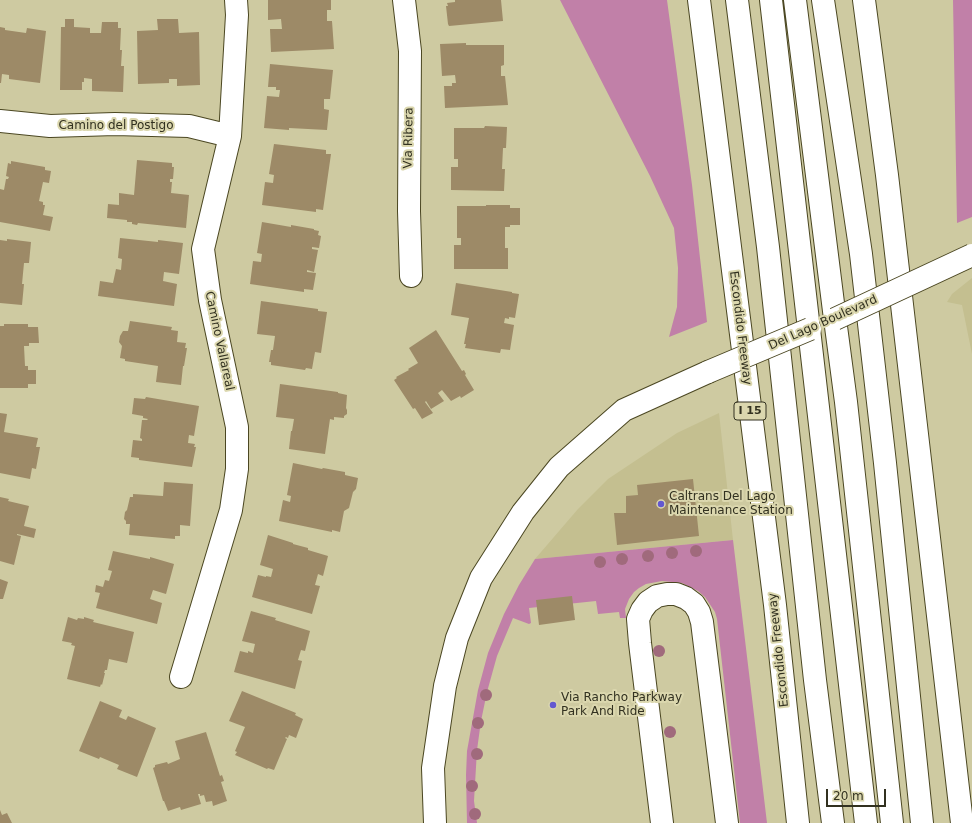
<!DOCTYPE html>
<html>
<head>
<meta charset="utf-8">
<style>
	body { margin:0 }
	#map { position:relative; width:972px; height:823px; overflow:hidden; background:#cecaa1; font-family:"DejaVu Sans",sans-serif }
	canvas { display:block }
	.scale { position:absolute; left:826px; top:789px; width:60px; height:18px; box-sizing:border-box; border:2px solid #323120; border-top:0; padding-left:5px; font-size:12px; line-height:14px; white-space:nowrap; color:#323120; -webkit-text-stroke:3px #dbd7ae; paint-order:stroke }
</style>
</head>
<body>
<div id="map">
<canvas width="972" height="823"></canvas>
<div class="scale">20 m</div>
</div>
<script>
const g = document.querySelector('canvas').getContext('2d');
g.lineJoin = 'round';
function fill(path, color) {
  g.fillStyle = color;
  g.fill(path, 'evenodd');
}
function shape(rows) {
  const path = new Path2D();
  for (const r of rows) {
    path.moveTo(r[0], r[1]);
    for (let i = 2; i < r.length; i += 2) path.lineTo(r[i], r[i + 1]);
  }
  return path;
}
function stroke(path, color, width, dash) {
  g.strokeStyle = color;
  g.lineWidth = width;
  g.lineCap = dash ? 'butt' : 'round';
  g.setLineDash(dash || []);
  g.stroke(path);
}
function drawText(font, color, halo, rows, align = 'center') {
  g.font = font + ' "DejaVu Sans",sans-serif';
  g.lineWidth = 4;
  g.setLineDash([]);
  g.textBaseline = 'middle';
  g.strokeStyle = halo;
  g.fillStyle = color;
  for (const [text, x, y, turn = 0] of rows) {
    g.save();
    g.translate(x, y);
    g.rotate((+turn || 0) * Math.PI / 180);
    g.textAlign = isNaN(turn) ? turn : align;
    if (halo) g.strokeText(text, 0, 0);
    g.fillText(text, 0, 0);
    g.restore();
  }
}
fill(shape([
	[972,278,972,354,962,305,947,302,952,294],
	[719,413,733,540,535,559,578,509,608,479,677,433]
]), '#c4bf90');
fill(shape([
	[560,0,667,0,692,185,707,322,669,337,677,307,678,268,674,228,650,176],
	[953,0,972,0,972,217,957,223],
	[733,540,767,823,740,823,717,619,715,612,705,597,698,591,682,583,662,581,646,584,639,588,634,592,629,599,625,609,626,618,620,618,619,612,598,614,596,601,529,608,531,623,529,624,513,618,497,656,487,692,481,721,477,750,474,801,477,823,467,823,466,775,467,751,478,690,488,653,504,614,519,585,535,559]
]), '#c180a8');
fill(shape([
	[268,0,331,0,331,10,327,10,327,21,332,21,334,49,271,52,270,29,282,29,281,19,268,20],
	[455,0,501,0,503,21,449,26,448,24,446,6,448,6,447,3,455,2],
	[65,19,74,19,74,27,90,28,90,33,101,33,102,22,118,22,118,28,121,28,120,50,122,50,121,66,124,66,123,92,92,91,92,79,84,78,84,82,82,82,82,90,60,90,61,27,65,27],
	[157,19,178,19,179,33,199,32,200,85,177,86,177,79,169,79,169,83,138,84,137,31,158,30],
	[0,27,5,28,5,30,26,33,27,28,46,31,40,83,9,79,9,75,2,74,1,83,0,83],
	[466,43,466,45,504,45,504,65,501,66,501,76,505,76,508,105,445,108,444,86,452,86,452,83,456,83,455,75,442,76,440,44],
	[270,64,333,70,330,99,324,99,324,109,329,110,327,130,289,128,289,130,264,128,267,96,279,97,280,90,276,90,276,87,268,87],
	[485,126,507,127,506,148,503,148,502,169,505,169,504,191,451,190,451,167,458,167,458,159,454,159,454,128,484,128],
	[274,144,326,150,326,154,331,154,323,210,316,209,316,212,262,205,265,182,273,183,274,175,269,174],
	[137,160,172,163,172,167,174,167,173,179,170,179,170,182,172,182,171,193,189,195,186,228,138,223,137,225,132,224,132,222,127,222,127,220,107,218,108,204,119,205,119,193,134,195],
	[11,161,45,167,45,170,51,171,49,183,43,182,39,201,43,202,43,205,45,205,43,215,53,217,50,231,0,222,0,189,4,190,6,179,8,179,9,177,6,176,8,163,11,164],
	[486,205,510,205,510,208,520,208,520,225,510,225,510,227,505,227,505,248,508,248,508,269,454,269,454,245,461,245,461,238,457,238,457,206,486,206],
	[262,222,291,227,291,225,314,229,314,230,319,231,318,235,321,236,319,248,312,247,312,249,318,250,314,272,307,270,307,272,316,273,313,290,304,289,304,292,250,284,253,261,261,262,262,254,257,253],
	[120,238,158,242,158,240,183,243,179,274,164,272,163,281,177,284,174,306,98,296,100,281,113,283,116,269,121,270,122,259,118,258],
	[7,239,31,242,29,263,24,263,22,284,24,284,22,305,0,303,0,240,7,241],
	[456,283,512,292,512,293,519,294,515,318,509,317,509,319,505,318,504,323,514,325,510,350,501,349,500,353,465,348,466,344,464,344,469,318,451,315],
	[261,301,318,309,318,311,327,312,321,353,315,352,312,369,306,368,305,370,271,365,271,362,269,362,271,350,273,350,275,336,257,334],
	[130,321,172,327,171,330,178,331,177,342,186,343,185,348,187,348,184,366,183,366,181,385,156,382,158,366,125,361,125,359,120,358,122,346,119,342,120,336,123,331,128,331],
	[4,324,28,324,28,327,38,327,39,343,29,343,29,346,24,346,25,366,28,366,28,370,36,370,36,384,28,384,28,388,0,388,0,326,4,326],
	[436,330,462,371,464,370,466,374,465,375,474,390,461,398,460,396,451,401,442,390,438,393,444,401,431,409,426,401,425,402,433,413,422,419,415,408,413,409,394,380,397,378,396,377,409,370,408,369,418,363,409,348],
	[280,384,338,392,338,393,347,395,346,408,347,410,347,414,344,416,344,418,334,417,334,420,330,419,325,454,289,449,291,431,292,431,294,419,276,417],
	[146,397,199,406,194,436,189,435,188,443,195,444,194,447,196,447,192,467,139,460,139,458,131,457,133,440,142,441,142,439,140,438,142,420,147,420,148,419,143,418,143,416,132,414,134,398,145,399],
	[0,413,7,414,4,432,38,438,36,447,40,447,36,469,32,468,30,479,0,473],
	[293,463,322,469,323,468,345,472,345,475,358,478,356,489,353,492,349,508,344,511,340,532,332,530,332,532,279,521,283,500,290,502,291,496,287,495],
	[693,479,699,536,617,545,614,513,626,513,626,496,638,495,637,485],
	[164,482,193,484,190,526,180,525,180,536,175,536,175,539,129,535,130,524,126,524,126,521,124,519,125,512,127,510,130,497,133,497,133,494,163,496],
	[0,497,9,499,8,501,29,506,24,526,36,529,34,538,17,534,17,535,21,536,14,565,0,561],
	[268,535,293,543,293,544,308,548,308,550,328,556,323,576,318,574,315,585,320,586,312,614,252,597,258,575,266,577,266,576,271,577,273,569,260,565],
	[113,551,150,559,150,557,174,564,166,594,153,590,150,599,162,603,157,624,96,608,100,593,95,592,96,585,103,587,105,580,109,581,112,571,108,570],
	[0,579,8,582,3,599,0,599],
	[572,596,575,620,539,625,536,600],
	[251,611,276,618,275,620,310,631,305,651,301,650,298,660,302,661,295,689,234,672,240,651,248,653,248,651,253,653,255,644,242,641],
	[68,617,77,620,78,618,84,619,84,617,94,620,93,622,134,632,127,663,109,659,107,670,105,670,104,673,105,673,102,685,101,684,100,687,67,679,75,646,71,645,72,643,62,641],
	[242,691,296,713,295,715,303,719,296,738,289,735,288,738,286,737,285,738,287,739,274,770,268,768,267,769,235,755,237,752,235,751,245,727,229,721],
	[100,701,122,710,119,717,126,720,128,716,156,728,137,777,117,769,119,765,100,757,99,759,79,751],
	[206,732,220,776,222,775,224,781,221,782,227,801,213,806,212,801,206,802,204,795,200,796,200,794,198,794,201,804,181,810,180,807,168,811,164,801,163,801,153,768,155,767,155,765,167,762,168,764,180,759,175,741],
	[0,810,2,815,7,813,12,823,0,823]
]), '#9d8a67');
const minor = shape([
	[404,0,410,51,409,211,411,276],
	[0,121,50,126,115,124,189,126,230,136],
	[181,677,231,510,237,469,237,427,210,300,203,249,230,136,237,15,236,0],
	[662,823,640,643,638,619,642,610,648,602,657,596,667,594,676,594,686,598,694,604,699,612,702,622,727,823]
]);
const major = shape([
	[435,823,433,768,445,686,457,638,481,578,523,512,559,467,624,410,708,372]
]);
const highway = shape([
	[699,0,775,605,798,823],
	[737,0,768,247,815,680,833,823],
	[771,0,866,823],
	[795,0,835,319,846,402,892,823],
	[823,0,861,254,885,463,922,823],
	[864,0,887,175,962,823]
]);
stroke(minor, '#4b4722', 24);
stroke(major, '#4b4722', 24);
stroke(highway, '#4b4722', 24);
stroke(minor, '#fff', 22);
stroke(major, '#fff', 22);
stroke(highway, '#fff', 22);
const majorBridge = shape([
	[835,319,972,255],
	[708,372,810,329]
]);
stroke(majorBridge, '#4b4722', 24, []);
stroke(majorBridge, '#fff', 22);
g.fillStyle = '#a06a7c';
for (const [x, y] of [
	[696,551],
	[672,553],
	[648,556],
	[622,559],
	[600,562],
	[659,651],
	[486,695],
	[478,723],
	[670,732],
	[477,754],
	[472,786],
	[475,814]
]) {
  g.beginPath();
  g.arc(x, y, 6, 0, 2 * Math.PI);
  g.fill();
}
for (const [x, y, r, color] of [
	[661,504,4,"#6358d0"],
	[553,705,4,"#6358d0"]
]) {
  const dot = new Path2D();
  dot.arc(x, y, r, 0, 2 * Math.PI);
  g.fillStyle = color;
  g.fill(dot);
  stroke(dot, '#dbd7ae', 1.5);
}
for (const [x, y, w] of [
	[750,411,32]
]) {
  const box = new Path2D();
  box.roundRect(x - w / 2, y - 9, w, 18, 3);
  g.fillStyle = '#dbd7ae';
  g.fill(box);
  stroke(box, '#323120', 1);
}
drawText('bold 11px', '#323120', null, [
	["I 15",750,411]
]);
drawText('12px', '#323120', '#dbd7ae', [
	["Camino del Postigo",116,126],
	["Via Ribera",409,138,-89],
	["Del Lago Boulevard",823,323,-24],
	["Escondido Freeway",740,328,83],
	["Camino Vallareal",219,341,78],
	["Escondido Freeway",779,650,-96]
]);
drawText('12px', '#323120', '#dbd7ae', [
	["Caltrans Del Lago",669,497],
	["Maintenance Station",669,511],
	["Via Rancho Parkway",561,698],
	["Park And Ride",561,712]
], 'left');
</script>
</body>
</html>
